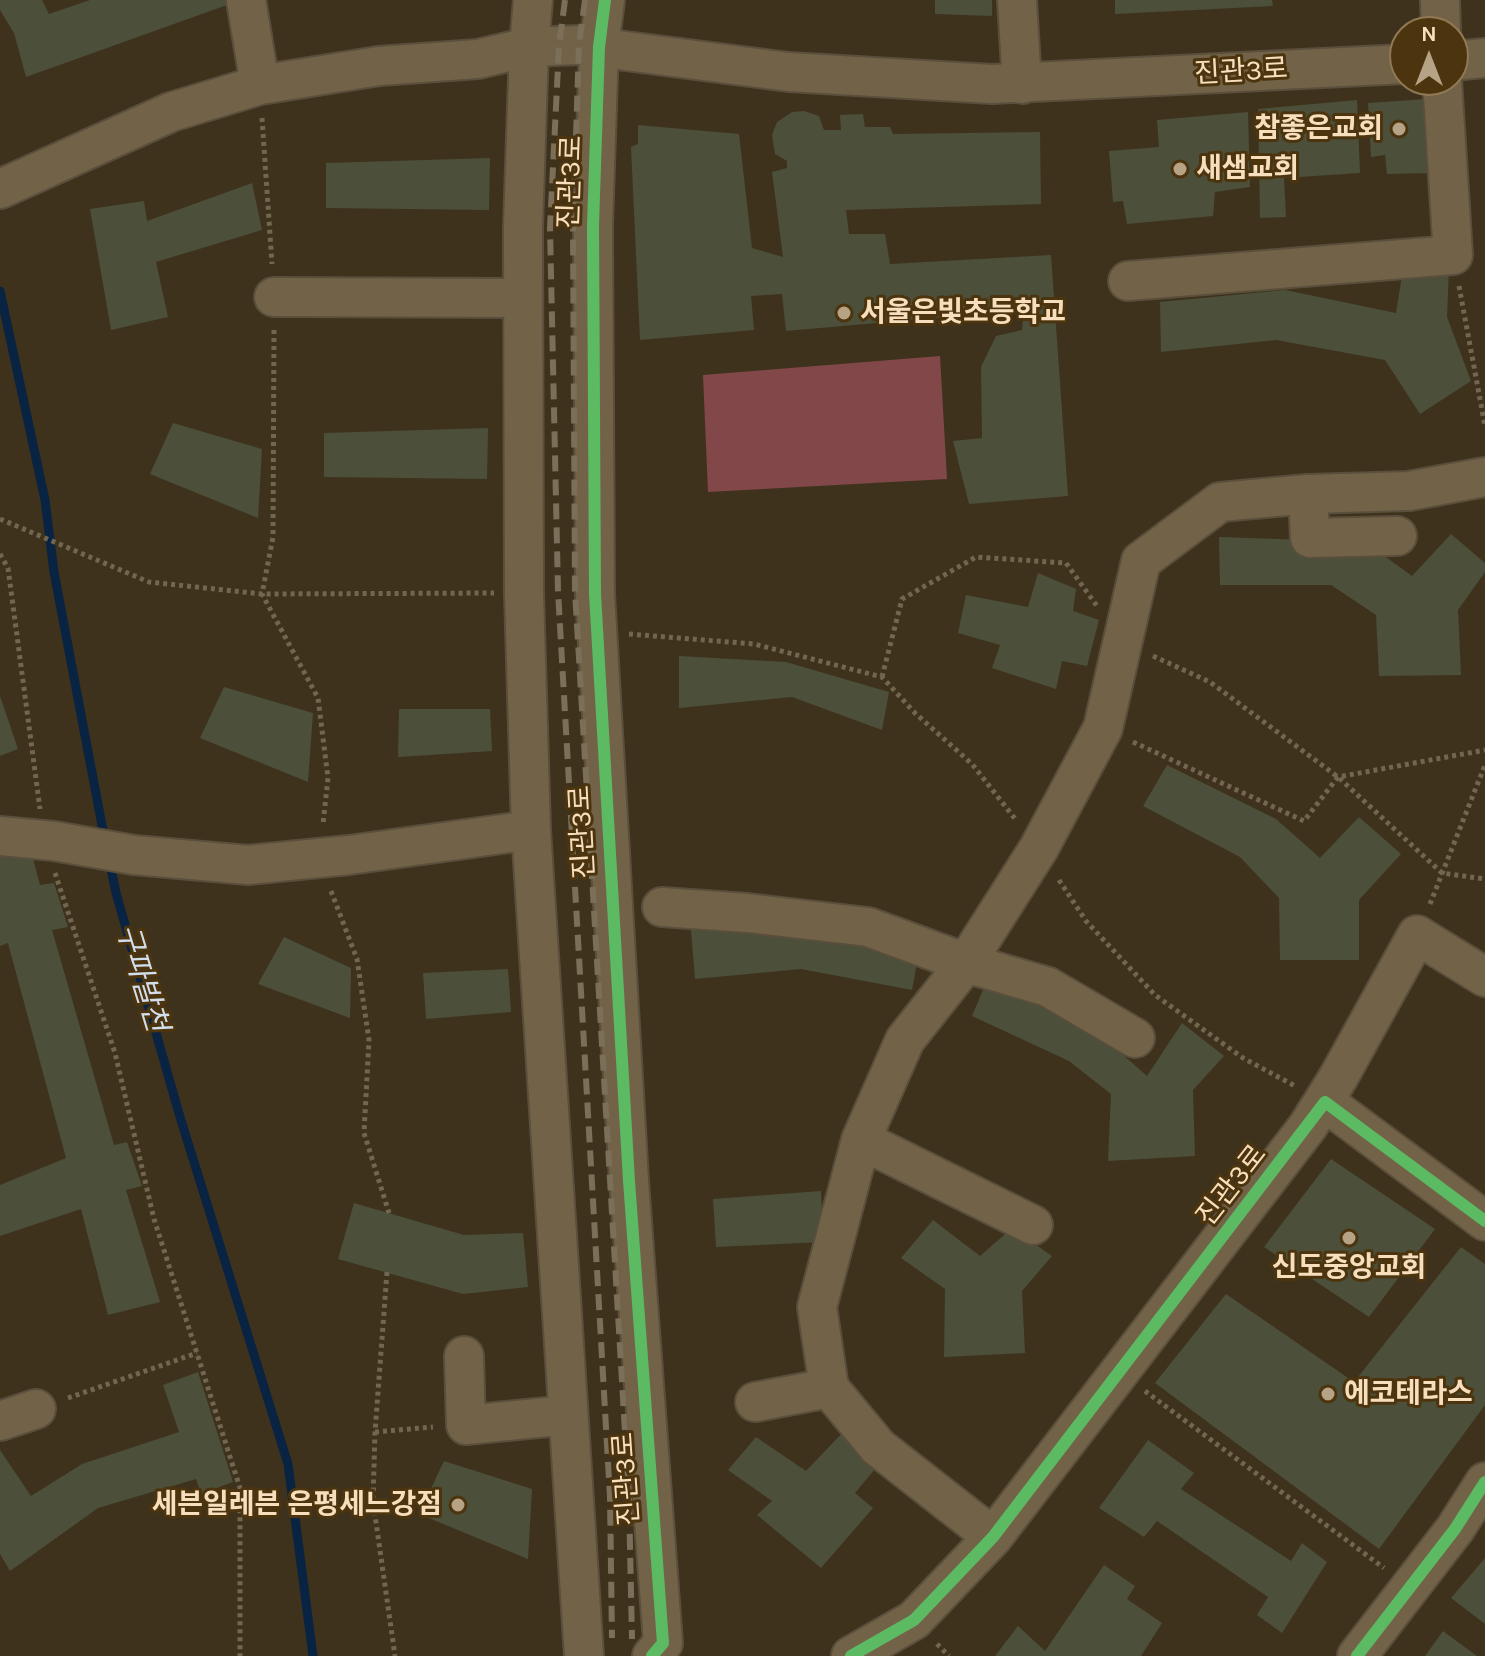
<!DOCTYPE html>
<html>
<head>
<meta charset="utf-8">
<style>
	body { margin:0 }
	#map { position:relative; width:1485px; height:1656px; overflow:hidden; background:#3e321c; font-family:Karla,sans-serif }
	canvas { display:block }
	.north { position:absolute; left:1389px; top:16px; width:80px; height:80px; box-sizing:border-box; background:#4c350e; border:2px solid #907954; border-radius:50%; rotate:0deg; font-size:22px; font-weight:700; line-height:32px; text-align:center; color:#f7dfbd }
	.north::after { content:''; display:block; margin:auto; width:28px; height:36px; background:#b6a285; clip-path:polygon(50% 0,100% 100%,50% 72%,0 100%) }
</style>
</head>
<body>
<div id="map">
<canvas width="1485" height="1656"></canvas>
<div class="north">N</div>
</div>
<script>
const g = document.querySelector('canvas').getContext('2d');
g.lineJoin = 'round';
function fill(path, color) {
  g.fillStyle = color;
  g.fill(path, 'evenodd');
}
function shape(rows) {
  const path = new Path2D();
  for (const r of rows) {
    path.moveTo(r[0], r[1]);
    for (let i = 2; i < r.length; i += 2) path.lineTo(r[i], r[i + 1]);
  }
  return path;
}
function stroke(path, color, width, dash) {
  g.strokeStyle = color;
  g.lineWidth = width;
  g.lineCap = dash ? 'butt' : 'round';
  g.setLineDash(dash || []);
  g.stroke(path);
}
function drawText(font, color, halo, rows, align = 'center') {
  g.font = font + ' Karla,"Noto Sans KR",sans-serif';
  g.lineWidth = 6;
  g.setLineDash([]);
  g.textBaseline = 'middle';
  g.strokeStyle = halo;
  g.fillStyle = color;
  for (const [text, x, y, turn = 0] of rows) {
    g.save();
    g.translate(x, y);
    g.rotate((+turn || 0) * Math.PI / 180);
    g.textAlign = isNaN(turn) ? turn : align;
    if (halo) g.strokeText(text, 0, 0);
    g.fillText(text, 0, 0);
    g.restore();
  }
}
fill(shape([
	[940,356,947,479,708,492,703,375]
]), '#824748');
stroke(shape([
	[0,291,45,500,54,572,105,841],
	[109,859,116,893,180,1117,288,1464,313,1656]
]), '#092343', 9);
fill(shape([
	[0,0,42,0,49,14,90,0,241,0,26,77,14,33,0,10],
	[935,0,992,0,992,16,935,14],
	[1115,0,1272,0,1273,6,1115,14],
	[1426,99,1433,173,1387,174,1385,155,1371,157,1368,103],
	[1357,100,1360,173,1284,178,1286,217,1260,218,1258,109],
	[804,111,819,116,824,130,841,130,840,115,863,114,865,127,890,127,893,134,1040,132,1041,204,846,210,849,234,885,234,890,264,1051,255,1068,496,969,504,953,441,982,438,981,367,996,336,1022,330,1024,310,786,331,782,294,751,296,754,330,640,340,631,147,638,144,638,125,739,134,752,248,783,257,772,172,787,168,787,161,775,154,772,135,777,122,792,112],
	[1248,112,1250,187,1215,192,1213,216,1127,224,1123,201,1113,202,1109,151,1159,147,1157,120],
	[490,158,489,210,326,208,326,163],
	[252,183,262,230,156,262,168,317,111,330,90,209,144,201,147,221],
	[1404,263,1449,267,1447,317,1471,381,1420,414,1385,360,1276,340,1161,352,1160,302,1285,290,1396,313],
	[173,423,262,449,258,518,150,474],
	[488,428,487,479,324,477,324,433],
	[1451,534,1485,563,1485,572,1458,610,1461,675,1379,676,1376,615,1331,585,1220,585,1219,537,1365,542,1412,576],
	[1038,573,1076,589,1073,611,1099,620,1087,666,1062,661,1056,689,992,668,1000,645,958,633,966,595,1028,607],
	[679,656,786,662,889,692,882,730,792,697,679,708],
	[224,687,313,713,308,782,200,738],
	[0,696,18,749,0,756],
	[399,709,490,709,492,751,398,757],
	[1167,765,1276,819,1320,858,1359,817,1401,854,1359,900,1359,960,1280,960,1279,898,1240,857,1143,806],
	[30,847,40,885,54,883,68,927,52,930,114,1145,127,1142,142,1186,126,1190,160,1302,108,1315,81,1209,0,1236,0,1185,66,1158,8,943,0,946,0,852],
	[691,930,806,930,919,952,912,990,801,969,695,979],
	[284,937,351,968,350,1018,258,984],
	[508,969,511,1012,426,1019,423,973],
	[988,978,1095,1030,1147,1076,1182,1023,1224,1056,1193,1090,1195,1156,1108,1161,1111,1094,1069,1061,972,1016],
	[1331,1159,1435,1229,1369,1317,1264,1247],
	[821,1191,823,1242,716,1247,713,1199],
	[354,1203,464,1235,523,1233,528,1287,463,1294,338,1259],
	[933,1220,980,1256,1012,1228,1052,1256,1022,1291,1025,1353,944,1357,945,1289,901,1258],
	[1461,1247,1485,1264,1485,1405,1379,1549,1155,1383,1226,1294,1354,1382],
	[198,1372,233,1482,201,1494,196,1479,98,1508,10,1571,0,1554,0,1450,31,1496,82,1464,179,1432,163,1385],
	[844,1431,880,1463,855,1493,873,1508,821,1568,757,1515,772,1501,728,1470,756,1437,806,1471],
	[1148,1440,1194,1473,1181,1489,1291,1561,1302,1543,1327,1562,1282,1633,1257,1615,1268,1597,1157,1521,1144,1537,1099,1508],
	[444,1461,532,1489,528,1559,419,1514],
	[1485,1558,1485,1624,1451,1598],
	[1104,1565,1135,1586,1127,1599,1162,1623,1141,1656,995,1656,1018,1626,1045,1651],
	[1443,1631,1477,1656,1425,1656]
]), '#4c4f3a');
const minor = shape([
	[246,0,260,85],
	[533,0,529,47,523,227,524,593,531,830,584,1656],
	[605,0,599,47,593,225,595,594,629,1181,663,1643,652,1656],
	[1017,0,1022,84],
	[1440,0,1441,32],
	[1453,61,1485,58],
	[0,189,171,112,260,85,379,66,478,59,529,47,579,45,789,72,992,84,1405,64],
	[1128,281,1453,255,1442,80],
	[274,297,523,298],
	[1308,494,1310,538,1397,536],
	[0,836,54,841,134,855,248,865,349,855,531,830],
	[662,907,747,913,868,927,966,963,1048,987,1135,1038],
	[1325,1102,1485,1221],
	[861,1140,1033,1225],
	[464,1356,466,1425,568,1415],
	[755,1402,829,1388],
	[0,1421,36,1409],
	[993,1537,878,1447,829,1388,817,1307,861,1140,905,1040,966,963,1039,848,1103,728,1141,561,1220,502,1308,494,1409,491,1485,477],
	[851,1656,914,1620,993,1537,1308,1126,1338,1078,1417,935,1485,977],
	[1357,1656,1455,1529,1485,1482]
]);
stroke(minor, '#5a4e3c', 42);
stroke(shape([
	[262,118,272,264],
	[1459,286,1485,426],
	[274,330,273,537,262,594,318,698,328,778,323,824],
	[0,519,149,582,262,594,494,593],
	[0,554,8,568,40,809],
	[629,634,754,644,882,677,915,713,972,764,1016,820],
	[1153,656,1210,682,1338,777,1442,873,1485,879],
	[882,677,902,599,976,557,1066,563,1097,606],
	[1133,742,1304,821,1338,777,1485,750],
	[55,873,115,1053,154,1219,240,1488,240,1656],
	[1059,880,1086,921,1155,995,1243,1058,1295,1086],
	[331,891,357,959,369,1040,364,1133,389,1213],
	[1430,904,1485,765],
	[387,1272,375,1432,373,1501,395,1656],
	[1145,1391,1384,1568],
	[68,1398,197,1353],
	[375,1432,433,1427],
	[937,1644,949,1656]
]), '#726650', 5, [4, 4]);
stroke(minor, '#726348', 38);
stroke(shape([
	[565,0,559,46,550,228,558,591,610,1497,612,1638],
	[585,0,579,45,573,229,575,591,629,1499,632,1639]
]), '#7b6f59', 6, [16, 8]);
stroke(shape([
	[605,0,599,47,593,225,595,594,629,1181,663,1643,652,1656],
	[851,1656,914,1620,993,1537,1325,1102,1485,1221],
	[1357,1656,1455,1529,1485,1482]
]), '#5cba63', 12);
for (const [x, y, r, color] of [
	[1399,129,8,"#b6a285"],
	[1180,169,8,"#b6a285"],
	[844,313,8,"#b6a285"],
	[1349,1238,8,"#b6a285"],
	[1328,1394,8,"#b6a285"],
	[458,1505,8,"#b6a285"]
]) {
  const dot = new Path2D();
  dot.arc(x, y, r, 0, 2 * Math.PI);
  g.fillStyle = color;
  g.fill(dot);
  stroke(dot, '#4c350e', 3);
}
drawText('28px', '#f7dfbd', '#4c350e', [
	["진관3로",1241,72,-3],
	["진관3로",571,182,-88],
	["진관3로",583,832,-93],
	["진관3로",1232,1186,-52],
	["진관3로",627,1479,-94]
]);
drawText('bold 28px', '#f7dfbd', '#4c350e', [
	["참좋은교회",1383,129,"right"],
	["새샘교회",1196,169],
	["서울은빛초등학교",860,313],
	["신도중앙교회",1349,1268,"center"],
	["에코테라스",1344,1394],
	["세븐일레븐 은평세느강점",442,1505,"right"]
], 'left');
drawText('italic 30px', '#d2deee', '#4c350e', [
	["구파발천",141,978,73]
]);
</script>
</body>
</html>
